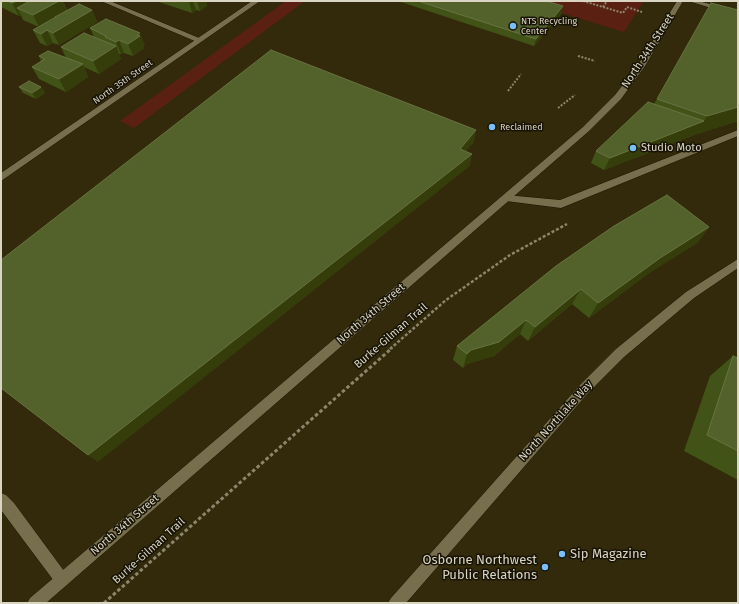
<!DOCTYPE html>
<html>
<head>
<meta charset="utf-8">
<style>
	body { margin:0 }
	#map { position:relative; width:739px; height:604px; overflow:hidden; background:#322a0a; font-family:"Fira Sans",sans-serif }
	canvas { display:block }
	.frame { position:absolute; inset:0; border:2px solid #dad5c3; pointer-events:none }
</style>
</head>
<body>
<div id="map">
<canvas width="739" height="604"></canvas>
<div class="frame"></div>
</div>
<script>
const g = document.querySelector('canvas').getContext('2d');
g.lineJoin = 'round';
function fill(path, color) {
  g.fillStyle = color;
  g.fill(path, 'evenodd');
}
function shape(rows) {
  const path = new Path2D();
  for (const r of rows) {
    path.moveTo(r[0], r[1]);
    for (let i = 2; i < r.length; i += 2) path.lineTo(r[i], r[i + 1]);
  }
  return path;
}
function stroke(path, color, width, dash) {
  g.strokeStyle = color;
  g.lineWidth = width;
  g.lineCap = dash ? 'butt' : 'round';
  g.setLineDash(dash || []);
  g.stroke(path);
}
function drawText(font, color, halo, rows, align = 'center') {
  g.font = font + ' "Fira Sans",sans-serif';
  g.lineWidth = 3;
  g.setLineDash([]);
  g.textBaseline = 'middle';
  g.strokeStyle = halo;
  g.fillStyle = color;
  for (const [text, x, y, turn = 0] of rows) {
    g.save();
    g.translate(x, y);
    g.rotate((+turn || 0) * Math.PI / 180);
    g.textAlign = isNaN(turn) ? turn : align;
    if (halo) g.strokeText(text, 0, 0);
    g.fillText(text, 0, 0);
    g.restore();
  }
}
fill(shape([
	[286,1,305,1,134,128,120,121],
	[523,1,641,1,643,2,624,32]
]), '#5a2113');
const service = shape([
	[1,493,6,495,14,503,67,575,69,580,67,585,62,587,57,585,1,510,1,493]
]);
const minor = shape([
	[101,1,110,1,204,40,197,42,101,1],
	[688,1,699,1,738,12,738,16,688,1],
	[738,130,738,136,561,208,506,201,501,198,506,195,560,200,738,130]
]);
const tertiary = shape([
	[252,1,260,1,1,181,1,173,252,1],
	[677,1,683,1,645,66,621,99,589,131,46,603,27,603,30,598,583,127,615,95,638,65,677,1],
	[738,259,738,268,694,298,624,357,588,393,406,603,388,603,391,598,580,385,616,349,686,292,738,259]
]);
stroke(service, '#191300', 1);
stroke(minor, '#191300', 1);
stroke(tertiary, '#191300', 1);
stroke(shape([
	[583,1,623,13,627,7,642,12],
	[603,7,607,1],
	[578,56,595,61],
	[508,91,521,74],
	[558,108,575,95]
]), '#8d866e', 2, [2, 1.5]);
stroke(shape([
	[390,349,446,300,510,255,567,224]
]), '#8d866e', 2.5, [3, 2]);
stroke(shape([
	[104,603,392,348]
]), '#8d866e', 3, [3.5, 2.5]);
fill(service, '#776e4d');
fill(minor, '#776e4d');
fill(tertiary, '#776e4d');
fill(shape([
	[1,1,63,1,67,10,92,10,97,22,59,45,53,43,47,46,40,43,33,30,39,27,23,20,21,15,19,16,3,8,2,7,1,7],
	[158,1,209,1,206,3,207,6,200,11,196,10,192,13,159,2],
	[398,1,546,1,562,13,534,46],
	[90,28,145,45,143,46,144,48,133,56,124,53,121,54,119,54,121,59,99,74,84,67,88,77,66,92,39,79,32,67,41,61,39,56,66,58,61,47,94,37],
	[19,87,41,87,45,93,36,99,23,93],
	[657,99,738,121,697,134,604,170,591,163,596,151,654,104],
	[709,227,697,243,649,273,589,318,572,304,528,341,520,334,494,356,467,364,463,368,453,360,457,346],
	[733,356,738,358,738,480,684,451,710,376]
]), '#425318');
fill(shape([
	[17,1,45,1,17,8,21,15,19,16,12,3],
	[59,1,63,1,67,12,55,17,55,18,39,27,33,15],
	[189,1,193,1,196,10,192,13],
	[197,1,209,1,206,3,207,6,200,11],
	[563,6,562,13,534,46,536,39],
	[92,10,97,22,59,45,53,33],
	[47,30,53,43,47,46,41,34],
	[140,33,145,45,143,46,144,48,133,56,128,44,137,35],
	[119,40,124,53,121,54,116,42],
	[116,46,121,59,99,74,93,61],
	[83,64,88,77,66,92,59,79],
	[41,87,45,93,36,99,32,93],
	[738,107,738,121,697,134,604,170,610,158,704,121,707,116],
	[476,130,474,142,458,161,460,149],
	[472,154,470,166,98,462,88,455],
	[709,227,697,243,649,273,589,318,598,303,660,258],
	[581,289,572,304,528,341,535,327],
	[526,320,520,334,494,356,467,364,463,368,467,354,471,350]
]), '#353d0b');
const building = shape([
	[7,1,17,1,12,3,7,1],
	[30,1,59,1,33,15,17,8,30,1],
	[418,1,546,1,563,6,536,39,418,1],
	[711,3,738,10,738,107,707,116,657,99,711,3],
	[79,4,92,10,53,33,47,30,41,34,33,30,56,17,55,17,79,4],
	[106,19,140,33,137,35,140,36,128,44,119,40,116,42,105,37,106,36,90,28,106,19],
	[84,33,116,46,93,61,61,47,84,33],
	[271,50,476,130,460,149,472,154,88,455,1,388,1,260,271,50],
	[48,51,83,64,59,79,32,67,45,59,39,56,48,51],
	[29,81,41,87,32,93,19,87,29,81],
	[648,102,704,121,610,158,596,151,648,102],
	[667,195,709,227,660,258,598,303,581,289,535,327,526,320,499,342,471,350,467,354,457,346,556,266,614,226,667,195],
	[733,356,738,358,738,451,707,435,733,356]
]);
fill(building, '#53612a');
stroke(building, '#687342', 1);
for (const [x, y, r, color] of [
	[513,26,4,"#79bff8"],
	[492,127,4,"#79bff8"],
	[633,148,4,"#79bff8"],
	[562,554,4,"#79bff8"],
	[545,567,4,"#79bff8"]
]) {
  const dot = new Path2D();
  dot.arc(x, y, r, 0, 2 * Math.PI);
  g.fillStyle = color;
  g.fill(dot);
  stroke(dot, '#171306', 1.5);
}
drawText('9px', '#dad5c3', '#171306', [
	["NTS Recycling",521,21],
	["Center",521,31],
	["Reclaimed",500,127]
], 'left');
drawText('9px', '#dad5c3', '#171306', [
	["North 35th Street",123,82,-35]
]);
drawText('11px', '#dad5c3', '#171306', [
	["North 34th Street",648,51,-57],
	["North 34th Street",371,314,-41],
	["Burke-Gilman Trail",391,336,-41],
	["North Northlake Way",556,421,-48],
	["North 34th Street",125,525,-41],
	["Burke-Gilman Trail",149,551,-42]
]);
drawText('11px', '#dad5c3', '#171306', [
	["Studio Moto",641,148]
], 'left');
drawText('13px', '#dad5c3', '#171306', [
	["Sip Magazine",570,554],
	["Osborne Northwest",537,560,"right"],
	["Public Relations",537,575,"right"]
], 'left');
</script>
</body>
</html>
